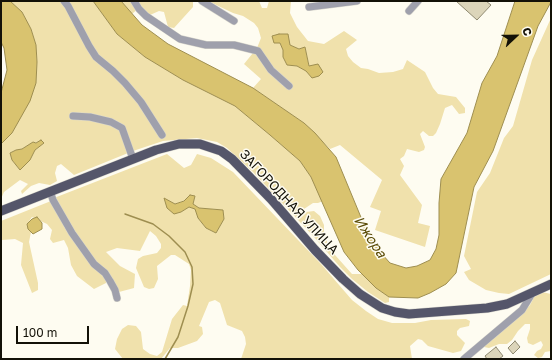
<!DOCTYPE html>
<html>
<head>
<meta charset="utf-8">
<style>
	body { margin:0 }
	#map { position:relative; width:552px; height:360px; overflow:hidden; background:#fefcf1; font-family:"Golos Text",sans-serif }
	canvas { display:block }
	.frame { position:absolute; inset:0; border:2px solid #131107; pointer-events:none }
	.north { position:absolute; left:496px; top:16px; width:40px; height:40px; -webkit-text-stroke:3px #fefcf1; paint-order:stroke; rotate:68deg; font-size:11px; font-weight:700; line-height:16px; text-align:center; color:#131107 }
	.north::after { content:''; display:block; margin:auto; width:14px; height:18px; background:#131107; clip-path:polygon(50% 0,100% 100%,50% 72%,0 100%) }
	.scale { position:absolute; left:16px; top:326px; width:73px; height:18px; box-sizing:border-box; border:2px solid #131107; border-top:0; padding-left:5px; font-size:12px; line-height:14px; white-space:nowrap; color:#131107; -webkit-text-stroke:3px #fefcf1; paint-order:stroke }
</style>
</head>
<body>
<div id="map">
<canvas width="552" height="360"></canvas>
<div class="frame"></div>
<div class="north">С</div>
<div class="scale">100 m</div>
</div>
<script>
const g = document.querySelector('canvas').getContext('2d');
g.lineJoin = 'round';
function fill(path, color) {
  g.fillStyle = color;
  g.fill(path, 'evenodd');
}
function shape(rows) {
  const path = new Path2D();
  for (const r of rows) {
    path.moveTo(r[0], r[1]);
    for (let i = 2; i < r.length; i += 2) path.lineTo(r[i], r[i + 1]);
  }
  return path;
}
function stroke(path, color, width, dash) {
  g.strokeStyle = color;
  g.lineWidth = width;
  g.lineCap = dash ? 'butt' : 'round';
  g.setLineDash(dash || []);
  g.stroke(path);
}
function drawText(font, color, halo, rows, align = 'center') {
  g.font = font + ' "Golos Text",sans-serif';
  g.lineWidth = 3;
  g.setLineDash([]);
  g.textBaseline = 'middle';
  g.strokeStyle = halo;
  g.fillStyle = color;
  for (const [text, x, y, turn = 0] of rows) {
    g.save();
    g.translate(x, y);
    g.rotate((+turn || 0) * Math.PI / 180);
    g.textAlign = isNaN(turn) ? turn : align;
    if (halo) g.strokeText(text, 0, 0);
    g.fillText(text, 0, 0);
    g.restore();
  }
}
fill(shape([
	[10,1,93,1,117,34,145,57,183,80,235,106,270,135,300,161,311,177,323,201,318,203,313,203,301,211,306,212,314,211,320,216,324,225,324,233,327,239,327,246,352,274,362,274,376,288,389,297,389,302,385,303,368,292,352,279,340,267,314,237,253,172,227,148,217,142,197,138,163,141,133,151,74,175,61,164,57,166,55,173,57,181,50,185,39,183,31,186,22,194,21,191,28,184,20,180,4,192,1,199,1,144,12,133,36,83,37,62,36,45,31,29,22,12],
	[33,142,44,143,35,150,30,160,20,170,12,160,10,153,16,150,22,149],
	[121,1,193,1,193,7,174,28,168,27,164,12,159,11,150,15,140,7,132,14],
	[208,1,259,1,262,8,267,8,269,1,291,1,290,13,297,27,308,41,324,44,344,31,357,40,346,49,348,56,353,62,361,68,368,69,379,73,393,72,403,69,407,60,425,72,433,88,438,94,456,97,465,108,465,113,459,114,452,105,445,108,440,124,436,133,433,136,429,136,423,131,420,134,425,147,424,150,419,152,407,149,404,156,400,159,404,166,400,175,422,205,418,223,430,226,425,247,375,230,381,211,370,207,382,180,340,145,330,149,304,123,253,88,261,79,244,64,257,48,261,38,258,28,254,23,243,16,233,13],
	[280,43,290,45,299,49,305,47,312,78,306,71,297,66,287,65,283,57,283,50],
	[551,18,551,274,509,294,499,293,486,290,469,280,464,272,471,269,464,256,477,192,490,173,504,138,513,126,532,60],
	[167,154,184,168,191,165,197,154,211,158,233,172,321,264,352,300,366,311,378,319,392,323,415,323,431,320,466,319,470,321,469,326,460,328,457,331,457,335,465,343,461,351,453,353,428,346,422,340,418,339,410,346,412,359,241,359,246,344,245,337,242,331,227,325,220,303,215,300,209,302,199,326,202,327,203,334,197,341,178,348,170,348,161,359,123,359,115,349,117,339,122,329,128,325,136,326,141,332,143,349,150,354,157,356,162,352,172,319,183,305,187,306,190,286,191,270,189,264,175,255,171,255,157,266,158,279,154,288,149,289,144,287,136,268,138,259,143,256,157,253,161,248,161,244,156,236,150,231,140,251,117,248,106,252,120,266,135,274,134,288,119,292,92,258,54,198],
	[195,196,193,204,199,208,223,210,224,219,216,233,206,228,198,218,196,209,189,207,181,212,164,199,175,204],
	[51,201,63,222,65,228,106,279,106,283,94,289,77,276,71,265,68,248,64,240,53,243,50,239,52,230,47,224,32,217,28,223,31,232,29,242,38,283,38,290,32,293,21,265,23,243,15,239,2,240,1,238,1,221],
	[542,292,551,294,551,351,545,352,542,357,538,358,534,355,537,351,541,349,543,345,541,341,533,345,528,343,527,338,530,329,530,324,525,324,518,331,512,340,507,344,499,344,489,348,484,347,484,345,517,318,530,305,534,297]
]), '#f0e1ac');
const water = shape([
	[1,1,10,1,22,12,31,29,36,45,37,62,36,83,30,101,12,133,1,144,1,93,7,70,4,48,1,42,1,1],
	[93,1,121,1,142,25,168,44,253,88,304,123,315,133,336,157,365,227,370,233,381,253,390,263,406,268,417,266,430,260,436,249,439,235,439,203,441,179,467,133,482,83,497,56,515,1,551,1,551,2,538,26,493,151,474,187,456,273,446,284,430,293,418,298,389,297,376,288,358,270,344,252,311,177,300,161,270,135,235,106,183,80,145,57,117,34,93,1],
	[279,34,288,34,290,45,299,49,305,47,309,66,318,64,323,72,319,76,312,78,306,71,297,66,287,65,283,57,283,50,280,43,274,43,272,36,279,34],
	[41,140,44,143,35,150,30,160,20,170,12,160,10,153,16,150,22,149,33,142,36,143,41,140],
	[190,195,195,196,193,204,199,208,223,210,224,219,216,233,206,228,198,218,195,209,189,207,181,212,174,214,167,208,164,198,175,204,184,201,190,195],
	[37,217,42,223,42,229,33,234,28,229,27,224,32,219,37,217]
]);
fill(water, '#d9c36f');
stroke(water, '#9e8e50', 1);
stroke(shape([
	[125,214,153,224,169,236,185,252,192,267,193,284,188,306,178,337,165,359]
]), '#9e8e50', 1.5);
const building = shape([
	[456,1,486,1,491,5,477,20,456,1],
	[515,341,520,347,513,354,508,348,515,341],
	[496,347,503,356,499,359,487,359,485,356,496,347]
]);
fill(building, '#dcd5ba');
stroke(building, '#8f8970', 1);
const minor = shape([
	[64,1,68,6,89,46,96,57,113,71,125,83,141,102,162,135],
	[134,1,139,9,146,16,180,39,206,45,234,45,258,51,271,70,289,86],
	[202,1,234,21],
	[309,7,357,1],
	[409,11,418,1],
	[73,116,90,117,111,122,122,128,133,159],
	[50,191,53,200,72,233,94,264,105,273,110,281,115,290,117,298],
	[464,359,522,310,533,292]
]);
const major = shape([
	[1,211,156,150,179,144,200,144,221,151,232,159,271,199,315,250,343,279,360,294,382,308,395,312,409,314,487,308,507,304,551,284]
]);
stroke(minor, '#d8d6cc', 8);
stroke(major, '#d8d6cc', 10);
stroke(minor, '#9fa0ac', 7);
stroke(major, '#55566a', 9);
drawText('13px', '#131107', '#fefcf1', [
	["ЗАГОРОДНАЯ УЛИЦА",289,202,47]
]);
drawText('italic 14px', '#5a4b06', '#fefcf1', [
	["Ижора",370,237,57]
]);
</script>
</body>
</html>
